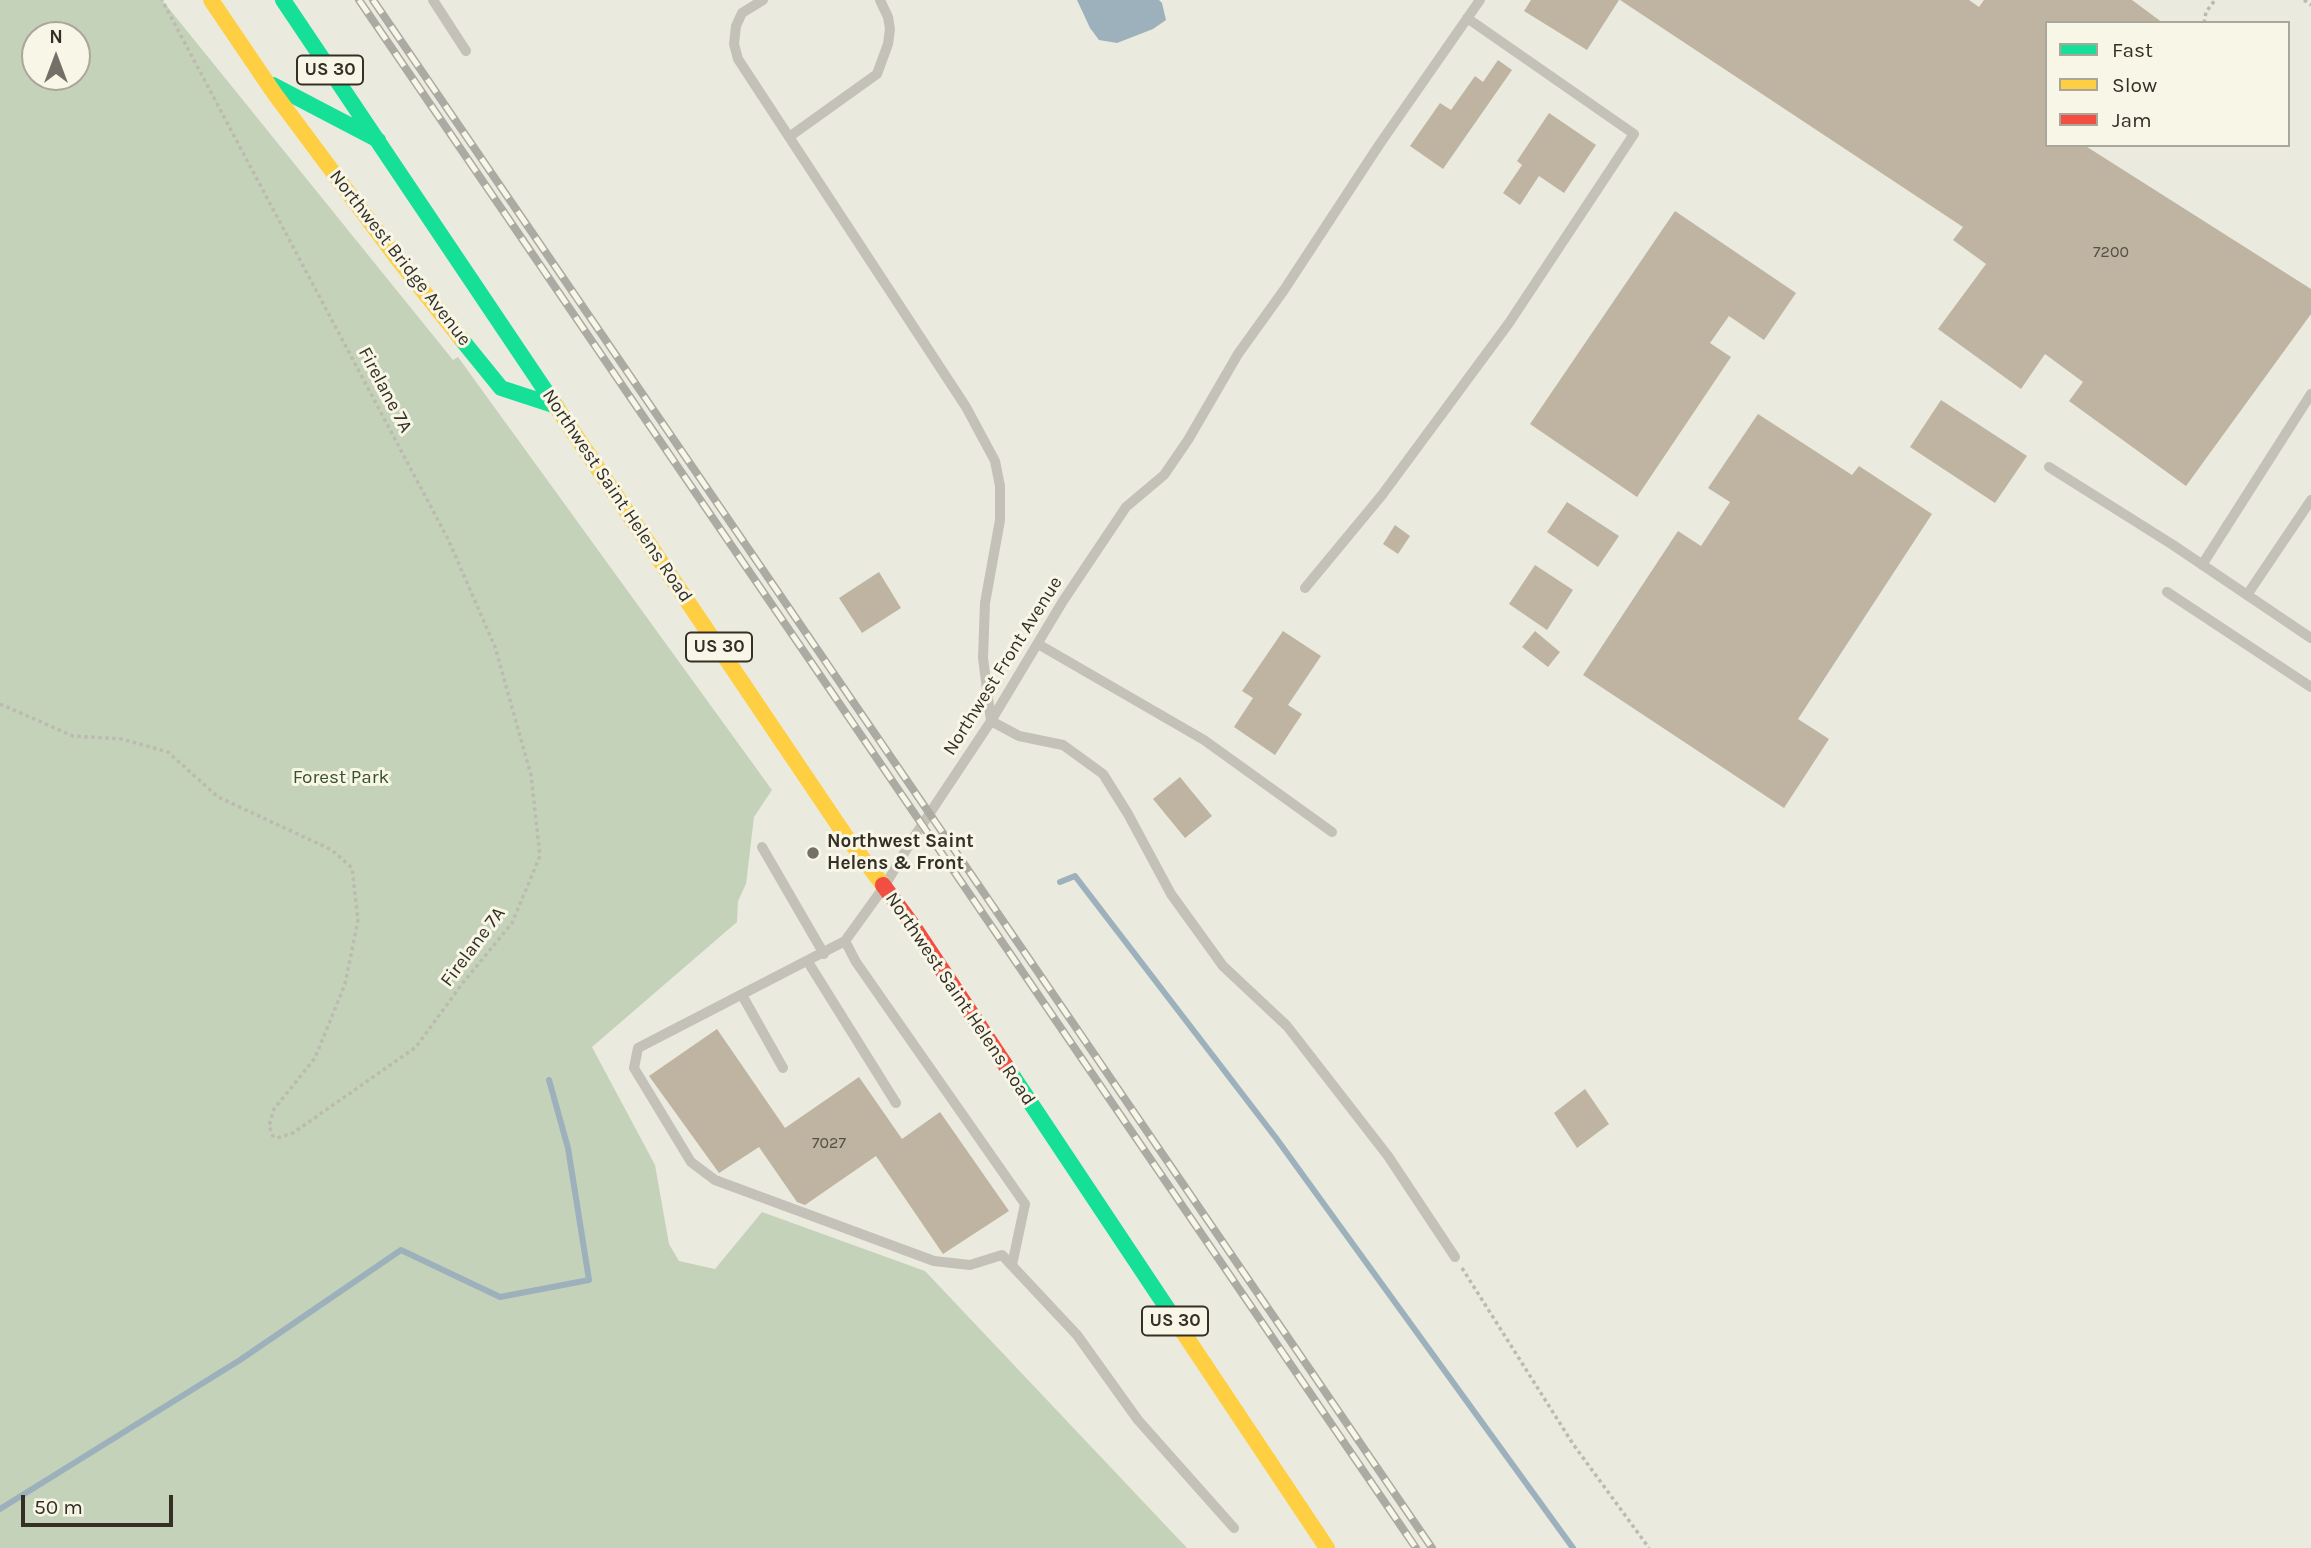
<!DOCTYPE html>
<html>
<head>
<meta charset="utf-8">
<style>
	body { margin:0 }
	#map { position:relative; width:2311px; height:1548px; overflow:hidden; background:#ebeadf; font-family:Karla,sans-serif }
	canvas { display:block }
	.legend { position:absolute; left:2045px; top:21px; width:245px; height:126px; box-sizing:border-box; background:#f8f6e6; border:2px solid #aaa69a; margin:0; padding:9px 12px; list-style:none; font-size:21px; color:#342f27 }
	.legend li { display:flex; align-items:center; gap:14px; height:35px }
	.legend b { width:35px; border:2px solid #aaa69a }
	.north { position:absolute; left:21px; top:21px; width:70px; height:70px; box-sizing:border-box; background:#f8f6e6; border:2px solid #aaa69a; border-radius:50%; rotate:0deg; font-size:19px; font-weight:700; line-height:28px; text-align:center; color:#342f27 }
	.north::after { content:''; display:block; margin:auto; width:24px; height:32px; background:#747067; clip-path:polygon(50% 0,100% 100%,50% 72%,0 100%) }
	.scale { position:absolute; left:21px; top:1495px; width:152px; height:32px; box-sizing:border-box; border:4px solid #342f27; border-top:0; padding-left:9px; font-size:21px; line-height:24px; white-space:nowrap; color:#342f27; -webkit-text-stroke:5px #f8f6e6; paint-order:stroke }
</style>
</head>
<body>
<div id="map">
<canvas width="2311" height="1548"></canvas>
<ul class="legend">
<li><b style="height:9px;background:#16e098"></b>Fast</li>
<li><b style="height:9px;background:#ffcf43"></b>Slow</li>
<li><b style="height:9px;background:#f24e42"></b>Jam</li>
</ul>
<div class="north">N</div>
<div class="scale">50 m</div>
</div>
<script>
const g = document.querySelector('canvas').getContext('2d');
g.lineJoin = 'round';
function fill(path, color) {
  g.fillStyle = color;
  g.fill(path, 'evenodd');
}
function shape(rows) {
  const path = new Path2D();
  for (const r of rows) {
    path.moveTo(r[0], r[1]);
    for (let i = 2; i < r.length; i += 2) path.lineTo(r[i], r[i + 1]);
  }
  return path;
}
function stroke(path, color, width, dash) {
  g.strokeStyle = color;
  g.lineWidth = width;
  g.lineCap = dash ? 'butt' : 'round';
  g.setLineDash(dash || []);
  g.stroke(path);
}
function drawText(font, color, halo, rows, align = 'center') {
  g.font = font + ' Karla,sans-serif';
  g.lineWidth = 6;
  g.setLineDash([]);
  g.textBaseline = 'middle';
  g.strokeStyle = halo;
  g.fillStyle = color;
  for (const [text, x, y, turn = 0] of rows) {
    g.save();
    g.translate(x, y);
    g.rotate((+turn || 0) * Math.PI / 180);
    g.textAlign = isNaN(turn) ? turn : align;
    if (halo) g.strokeText(text, 0, 0);
    g.fillText(text, 0, 0);
    g.restore();
  }
}
fill(shape([
	[0,0,162,0,453,360,458,357,772,790,754,817,746,884,738,901,737,922,592,1047,655,1165,669,1244,679,1261,715,1269,762,1212,925,1271,1187,1548,0,1548],
	[35,35,77,35,77,77,35,77]
]), '#c5d2ba');
fill(shape([
	[1077,0,1159,0,1162,3,1166,20,1153,29,1117,43,1099,40,1090,28]
]), '#9cb1bb');
stroke(shape([
	[1060,882,1075,876,1276,1138,1573,1548],
	[0,1509,240,1360,401,1250,500,1297,589,1280,568,1148,549,1080]
]), '#9cb1bb', 6);
fill(shape([
	[1531,0,1619,0,1587,50,1524,11],
	[1620,0,1969,0,1979,7,1984,0,2132,0,2163,23,2047,23,2047,145,2084,145,2311,289,2311,314,2186,486,2069,401,2083,382,2045,354,2021,389,1938,329,1986,264,1953,240,1963,227],
	[1498,60,1512,70,1443,169,1410,146,1440,103,1451,110,1475,76,1483,82],
	[1549,113,1596,145,1564,193,1539,176,1520,205,1503,193,1522,165,1517,161],
	[1675,211,1796,293,1764,340,1729,316,1710,343,1731,357,1637,497,1530,424],
	[1941,400,2027,456,1995,503,1910,447],
	[1758,414,1852,475,1859,466,1932,514,1798,719,1829,739,1784,808,1583,675,1678,531,1701,546,1730,502,1708,488],
	[1567,502,1619,536,1598,567,1547,532],
	[1395,525,1410,536,1398,554,1383,544],
	[1535,565,1573,590,1547,630,1509,604],
	[879,572,901,608,862,633,839,598],
	[1283,631,1321,656,1288,705,1302,714,1275,755,1234,727,1253,698,1242,691],
	[1535,631,1560,652,1548,667,1522,647],
	[1180,777,1212,816,1185,838,1153,799],
	[717,1029,785,1128,859,1077,902,1139,940,1112,1009,1211,943,1254,876,1156,805,1205,797,1202,759,1147,719,1173,649,1076],
	[1585,1089,1609,1124,1577,1148,1554,1113]
]), '#beb4a1');
stroke(shape([
	[2304,0,2311,5],
	[2204,23,2206,12,2215,0],
	[0,704,73,736,122,739,168,752,218,797,332,850,352,868,358,920,345,984,315,1058,274,1109,269,1126,273,1136,277,1138,293,1133,416,1047,462,984,512,923,540,856,531,775,495,647,448,539,162,0],
	[1462,1268,1573,1444,1649,1548]
]), '#bcbab1', 3.5, [3.5, 3.5]);
stroke(shape([
	[433,0,466,51],
	[763,0,742,13,736,26,734,44,738,59,966,407,995,461,1000,486,1000,520,985,603,983,658,991,721,1019,736,1063,745,1103,774,1128,814,1171,894,1223,966,1287,1026,1388,1156,1455,1257],
	[789,137,877,74,888,44,890,29,888,17,880,0],
	[2049,467,2173,545,2311,638],
	[2202,565,2311,394],
	[1305,588,1382,495,1509,323,1634,134,1467,18],
	[2167,592,2311,687],
	[2247,595,2311,500],
	[1038,644,1204,740,1332,832],
	[762,847,824,954],
	[845,941,638,1048,634,1068,691,1162,715,1180,934,1261,970,1265,1002,1255,1077,1335,1138,1420,1234,1528],
	[808,962,896,1103],
	[742,995,783,1068],
	[1012,1265,1025,1204,856,962,845,941,884,887,912,840,991,721,1063,601,1126,507,1164,475,1188,440,1238,354,1284,290,1379,145,1480,0]
]), '#c4c1b8', 10);
stroke(shape([
	[283,0,553,402],
	[273,85,378,140],
	[462,340,501,388,556,406],
	[1008,1069,1183,1332]
]), '#16e098', 16);
stroke(shape([
	[211,0,274,93,397,258,462,340],
	[553,402,845,835,883,885],
	[1183,1332,1327,1548]
]), '#ffcf43', 16);
stroke(shape([
	[883,885,911,923,1008,1069]
]), '#f24e42', 16);
const rail = shape([
	[359,0,1416,1548],
	[373,0,1432,1548]
]);
stroke(rail, '#abaaa3', 8);
stroke(rail, '#f8f6e6', 5, [16]);
for (const [x, y, r, color] of [
	[813,853,7,"#747067"]
]) {
  const dot = new Path2D();
  dot.arc(x, y, r, 0, 2 * Math.PI);
  g.fillStyle = color;
  g.fill(dot);
  stroke(dot, '#f8f6e6', 2.5);
}
drawText('16px', '#565046', null, [
	["7200",2111,252],
	["7027",829,1143]
]);
for (const [x, y, w] of [
	[330,70,66],
	[719,647,66],
	[1175,1321,66]
]) {
  const box = new Path2D();
  box.roundRect(x - w / 2, y - 14.5, w, 29, 5);
  g.fillStyle = '#f8f6e6';
  g.fill(box);
  stroke(box, '#342f27', 2);
}
drawText('bold 18px', '#342f27', null, [
	["US 30",330,70],
	["US 30",719,647],
	["US 30",1175,1321]
]);
drawText('19px', '#342f27', '#f8f6e6', [
	["Northwest Bridge Avenue",400,258,52],
	["Firelane 7A",385,390,62],
	["Northwest Saint Helens Road",617,496,56],
	["Northwest Front Avenue",1003,666,-58],
	["Firelane 7A",473,947,-53],
	["Northwest Saint Helens Road",960,999,56]
]);
drawText('19px', '#37512c', '#f8f6e6', [
	["Forest Park",341,778]
]);
drawText('bold 19px', '#342f27', '#f8f6e6', [
	["Northwest Saint",827,842],
	["Helens & Front",827,864]
], 'left');
</script>
</body>
</html>
